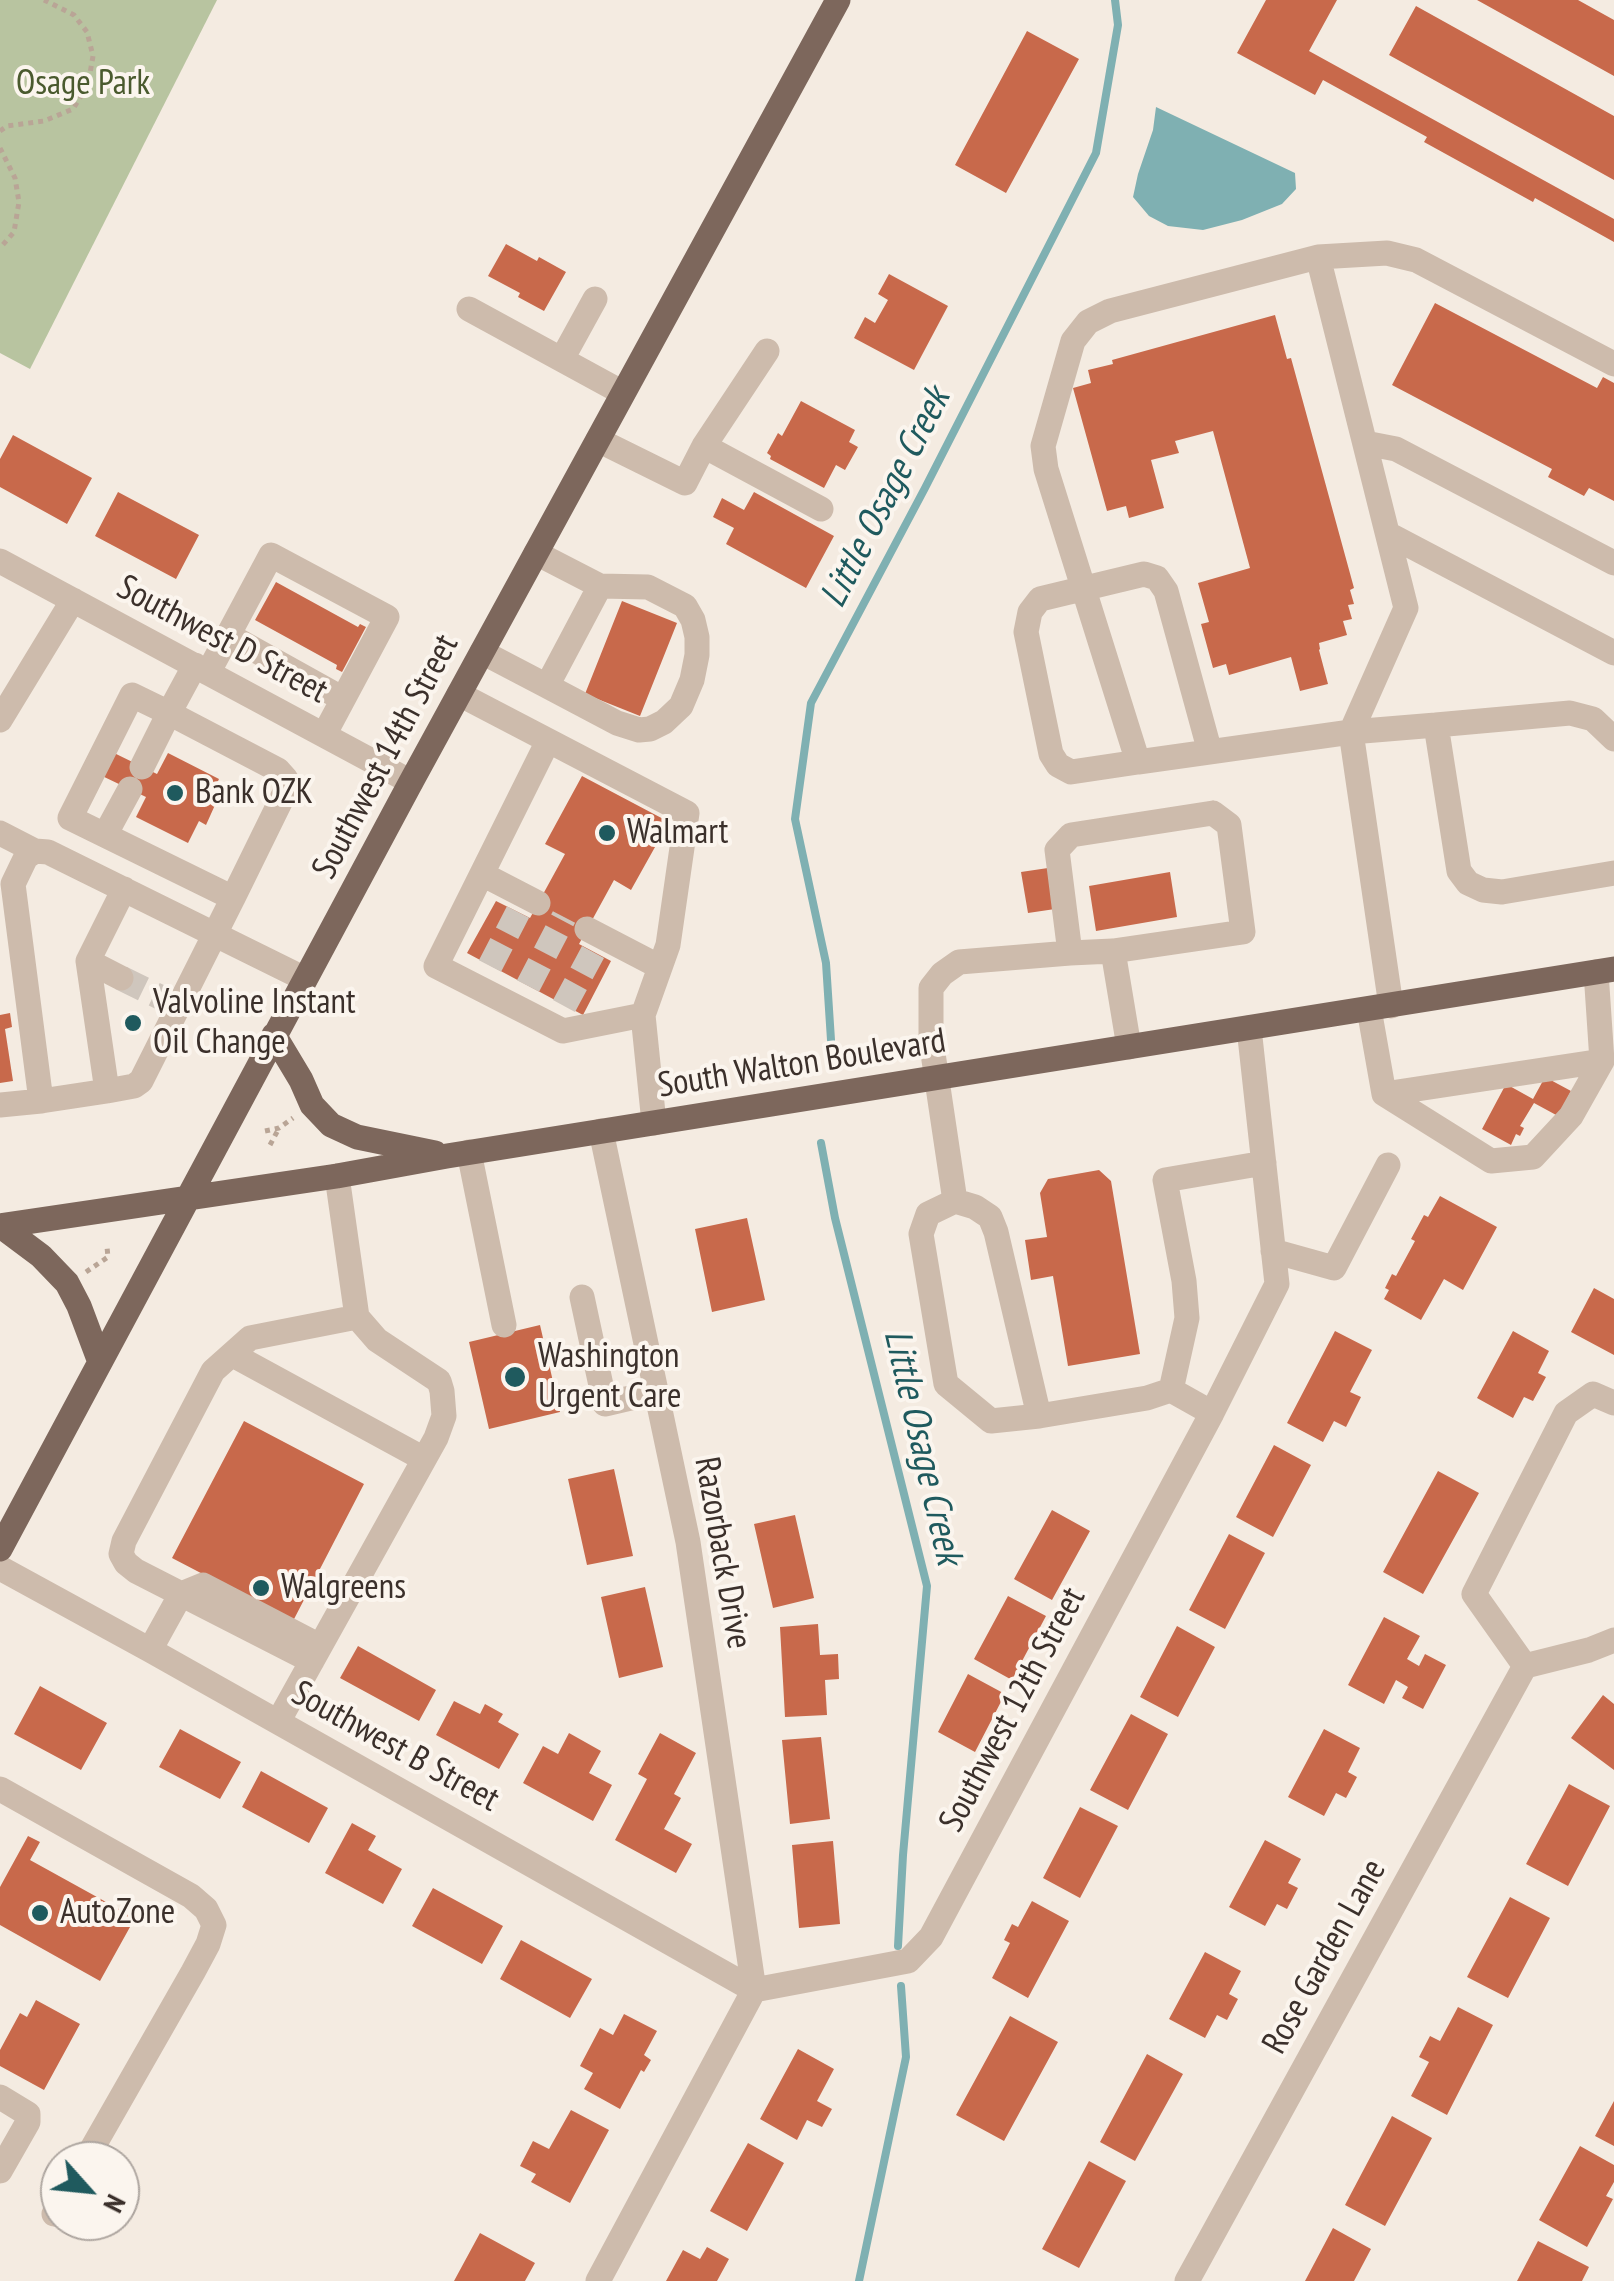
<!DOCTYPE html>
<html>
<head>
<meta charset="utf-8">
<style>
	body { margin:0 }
	#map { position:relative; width:1614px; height:2281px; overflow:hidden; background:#f4ebe1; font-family:"PT Sans Narrow",sans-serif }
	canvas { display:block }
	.north { position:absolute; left:40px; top:2141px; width:100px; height:100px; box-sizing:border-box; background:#fbf5ee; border:2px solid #aea6a0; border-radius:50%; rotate:117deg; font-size:28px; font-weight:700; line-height:40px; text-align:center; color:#3b302b }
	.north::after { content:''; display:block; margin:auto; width:35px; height:45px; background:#1f5a5e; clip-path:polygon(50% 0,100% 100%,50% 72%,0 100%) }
</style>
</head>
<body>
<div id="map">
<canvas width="1614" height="2281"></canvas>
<div class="north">N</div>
</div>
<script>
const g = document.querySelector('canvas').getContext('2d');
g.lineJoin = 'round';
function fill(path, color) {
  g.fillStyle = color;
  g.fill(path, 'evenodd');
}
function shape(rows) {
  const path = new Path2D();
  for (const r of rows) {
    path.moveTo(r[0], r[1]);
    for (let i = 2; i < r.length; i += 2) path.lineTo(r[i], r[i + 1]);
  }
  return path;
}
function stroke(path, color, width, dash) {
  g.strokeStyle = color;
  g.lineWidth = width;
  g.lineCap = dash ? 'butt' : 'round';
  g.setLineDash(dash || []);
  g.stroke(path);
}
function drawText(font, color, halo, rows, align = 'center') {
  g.font = font + ' "PT Sans Narrow",sans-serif';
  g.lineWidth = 8;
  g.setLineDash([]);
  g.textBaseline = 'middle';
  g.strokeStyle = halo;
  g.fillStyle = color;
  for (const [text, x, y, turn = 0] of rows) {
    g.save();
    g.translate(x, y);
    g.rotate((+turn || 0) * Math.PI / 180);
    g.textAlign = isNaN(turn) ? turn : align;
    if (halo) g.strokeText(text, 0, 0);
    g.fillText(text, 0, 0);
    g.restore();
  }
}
fill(shape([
	[0,0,217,0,30,369,0,353]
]), '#b8c4a0');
fill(shape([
	[1156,107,1295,173,1296,189,1282,204,1242,220,1203,230,1168,226,1149,216,1133,197,1138,174,1153,130]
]), '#7fb0b2');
stroke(shape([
	[831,1040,826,963,795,819,811,703,925,488,1096,153,1118,25,1115,0],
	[821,1143,835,1218,927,1586,903,1855,898,1946],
	[859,2281,906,2057,901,1986]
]), '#7fb0b2', 8);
fill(shape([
	[1266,0,1337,0,1309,51,1614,219,1614,242,1535,198,1533,202,1424,142,1427,137,1323,80,1315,95,1237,53],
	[1477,0,1578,0,1614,20,1614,76],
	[1416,6,1614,116,1614,180,1389,55],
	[1027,31,1079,59,1006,193,955,165],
	[506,244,537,261,539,257,566,272,544,311,518,297,520,293,488,276],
	[889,274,948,306,914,370,854,338,865,317,875,323,888,300,878,294],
	[1435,303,1597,388,1603,377,1614,383,1614,501,1589,488,1584,496,1548,477,1552,469,1392,385],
	[1275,315,1287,359,1291,358,1354,588,1350,590,1354,604,1348,605,1352,619,1343,621,1347,635,1319,643,1320,649,1319,650,1328,684,1300,691,1291,657,1229,675,1226,664,1213,668,1201,624,1209,622,1198,583,1250,568,1213,431,1175,441,1179,453,1151,460,1164,508,1129,518,1126,506,1107,511,1073,388,1091,383,1088,370,1113,364,1112,360],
	[801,401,855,430,849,442,858,447,845,470,836,465,824,488,770,459,771,456,767,453,778,433,782,436],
	[13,435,92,478,67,524,0,487,0,459],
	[118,492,199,535,176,579,95,536],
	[754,492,834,536,806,588,726,544,734,528,713,517,722,498,744,510],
	[276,582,358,627,360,624,366,627,342,672,336,669,337,665,255,620],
	[622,601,677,623,640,716,585,694],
	[110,751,157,774,168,753,219,779,208,802,215,805,206,825,199,821,188,843,136,817,146,797,98,774],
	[582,776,669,822,631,890,614,880,579,944,611,961,583,1015,467,953,496,901,530,918,565,854,545,844],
	[1048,868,1055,909,1028,913,1021,872],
	[1170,872,1177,917,1096,931,1089,886],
	[10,1013,12,1027,5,1029,13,1081,0,1083,0,1015],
	[1545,1077,1571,1091,1558,1116,1534,1103,1520,1126,1524,1128,1520,1136,1516,1134,1511,1145,1482,1129,1506,1084,1533,1099],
	[1099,1170,1111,1181,1140,1354,1068,1366,1053,1276,1031,1280,1025,1240,1047,1237,1040,1193,1048,1179],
	[1440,1196,1497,1227,1463,1290,1444,1279,1421,1320,1384,1299,1389,1290,1385,1288,1392,1274,1396,1276,1415,1241,1411,1239,1424,1215,1428,1217],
	[747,1218,765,1300,712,1312,695,1229],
	[1594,1288,1614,1299,1614,1355,1571,1332],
	[540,1325,560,1412,489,1429,469,1342],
	[1335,1331,1372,1350,1350,1392,1361,1397,1346,1427,1334,1421,1323,1442,1287,1423],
	[1513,1331,1549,1351,1538,1373,1546,1377,1533,1401,1524,1397,1513,1418,1477,1398],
	[244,1421,364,1484,293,1621,172,1558],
	[1274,1445,1311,1465,1273,1537,1236,1517],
	[614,1469,633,1556,587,1565,568,1479],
	[1438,1471,1479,1493,1423,1594,1383,1572],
	[1052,1510,1090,1531,1052,1600,1014,1579],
	[795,1515,814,1598,773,1608,754,1524],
	[1229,1534,1265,1553,1225,1629,1189,1610],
	[645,1587,663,1667,619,1678,601,1597],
	[1008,1596,1046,1616,1012,1680,974,1659],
	[1384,1617,1420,1636,1407,1659,1419,1666,1425,1654,1446,1665,1423,1709,1402,1698,1408,1687,1396,1680,1384,1704,1348,1685],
	[818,1624,820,1655,838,1654,839,1679,825,1680,827,1715,785,1717,780,1627],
	[1177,1626,1215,1647,1178,1717,1140,1697],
	[358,1646,436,1690,419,1721,340,1678],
	[968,1674,1005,1694,975,1752,938,1732],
	[40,1686,107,1723,81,1770,14,1734],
	[1603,1695,1614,1704,1614,1770,1571,1738],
	[454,1701,480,1714,485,1704,503,1714,498,1722,519,1734,499,1769,436,1735],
	[1131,1714,1168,1734,1128,1810,1090,1790],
	[180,1729,241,1762,220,1799,159,1767],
	[1324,1729,1360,1748,1348,1772,1357,1777,1346,1798,1336,1793,1324,1816,1288,1797],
	[569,1733,601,1751,589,1773,612,1785,593,1821,523,1783,543,1746,558,1754],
	[660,1733,696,1753,674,1794,681,1798,664,1829,692,1844,676,1873,615,1840,647,1779,638,1774],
	[821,1737,830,1819,790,1824,782,1740],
	[261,1771,328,1808,309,1843,242,1807],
	[1569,1784,1610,1806,1568,1886,1526,1864],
	[1080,1807,1118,1826,1080,1898,1043,1878],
	[352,1823,376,1836,368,1850,402,1869,383,1904,325,1873],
	[28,1836,40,1842,30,1860,135,1918,100,1981,0,1925,0,1887],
	[1265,1840,1301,1859,1288,1883,1298,1888,1287,1909,1277,1904,1265,1926,1229,1907],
	[833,1841,840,1924,799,1928,792,1845],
	[433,1888,503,1926,482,1964,412,1926],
	[1510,1897,1550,1918,1508,1998,1467,1977],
	[1032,1901,1069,1921,1028,1998,992,1978,1010,1943,1004,1940,1012,1924,1018,1927],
	[521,1940,592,1979,570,2018,500,1979],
	[1205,1952,1241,1971,1229,1994,1238,1999,1227,2020,1217,2015,1205,2038,1169,2019],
	[36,2000,80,2024,44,2090,0,2066,0,2050,20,2013,27,2017],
	[1458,2007,1493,2025,1447,2115,1411,2096,1429,2062,1419,2057,1430,2036,1440,2041],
	[624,2014,657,2031,644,2055,651,2060,644,2072,641,2070,620,2109,584,2089,593,2073,580,2066,600,2028,613,2035],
	[1010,2016,1058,2042,1004,2141,956,2115],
	[798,2049,834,2069,817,2101,832,2109,822,2127,807,2120,797,2140,760,2119],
	[1147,2054,1183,2074,1135,2161,1100,2142],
	[1614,2101,1614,2146,1595,2136],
	[571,2110,609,2130,570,2203,531,2182,536,2174,520,2166,533,2141,549,2149],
	[1392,2116,1432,2138,1385,2226,1345,2205],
	[748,2143,784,2163,747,2231,710,2211],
	[1580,2146,1614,2165,1614,2182,1606,2196,1613,2199,1587,2247,1539,2220],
	[1089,2161,1126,2181,1079,2268,1042,2249],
	[1333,2228,1371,2249,1354,2281,1305,2281],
	[480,2233,535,2263,525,2281,454,2281],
	[1538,2241,1589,2267,1582,2281,1517,2281],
	[707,2247,729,2259,717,2281,666,2281,683,2250,700,2259]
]), '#c8694b');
stroke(shape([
	[490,966,518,912],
	[121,978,166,1000],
	[528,986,564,917],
	[564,1006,593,952]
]), '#cfc6bd', 25, [25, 12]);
stroke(shape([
	[0,131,7,126,44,121,73,109,88,85,93,56,87,32,74,15,44,0],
	[0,148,15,178,19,202,14,232,0,248],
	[265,1131,279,1128,293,1118],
	[270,1145,278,1130],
	[86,1272,108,1257,107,1247]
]), '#b9a596', 5, [5, 5]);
stroke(shape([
	[1318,257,1110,311,1088,322,1073,341,1043,446,1046,469,1138,762,1351,732,1436,725,1459,871,1468,883,1483,890,1502,892,1614,873],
	[469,309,623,393],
	[562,359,595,299],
	[598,440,685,483,704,446,767,351],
	[1365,443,1396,449,1614,563],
	[704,446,821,509],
	[1388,534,1614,653],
	[0,561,411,782],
	[228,635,343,699],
	[482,652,547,686,600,586,536,553],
	[208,673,271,555,387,617,324,735],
	[547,686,617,723,639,730,650,729,664,722,681,706,692,680,697,655,697,637,693,620,685,606,648,587,600,586],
	[459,694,687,813,668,945,643,1015,654,1123],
	[0,720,73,600],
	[1436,725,1570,713,1593,719,1614,739],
	[548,741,436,966,563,1031,643,1015],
	[1138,762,1071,772,1058,765,1051,754,1026,632,1030,612,1040,599,1144,574,1157,578,1166,591,1210,752],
	[142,767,169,713,132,695,70,818,233,898,285,792,286,779,278,770,169,713,195,665],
	[1213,813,1229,825,1243,932,1113,951,1070,953,1057,850,1071,835,1213,813],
	[0,833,35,851],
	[105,835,130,789],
	[482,874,538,903],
	[587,929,660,967],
	[1113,951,1129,1047],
	[1070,953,959,962,942,974,931,988,931,1040,955,1201,975,1207,990,1217,996,1232,1039,1416,1147,1398,1171,1390,1212,1413],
	[88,961,121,978],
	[1391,1006,1351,732,1406,608,1318,257,1387,253,1416,260,1614,364],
	[1369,1009,1384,1094,1491,1161,1533,1157,1571,1116,1602,1061,1596,972],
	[107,1091,88,961,124,889],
	[1384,1094,1602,1061],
	[41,1101,13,884,26,857,35,851,48,852,305,979],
	[0,1105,41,1101,107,1091,134,1086,141,1081,233,898],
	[601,1131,688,1542,754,1990],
	[469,1152,504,1325],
	[955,1201,928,1214,921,1234,946,1384,991,1421,1039,1416],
	[1273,1251,1334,1268,1388,1165],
	[582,1297,605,1404,656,1392],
	[233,1355,424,1459],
	[1171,1390,1187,1318,1184,1281,1165,1180,1264,1163],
	[0,1568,150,1650,754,1990],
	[150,1650,181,1594,203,1585,320,1646],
	[312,1661,136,1571,126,1563,121,1554,124,1541,213,1371,250,1338,357,1317],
	[1525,1666,1474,1594,1566,1413,1593,1394,1614,1403],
	[1525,1666,1589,1650,1614,1640],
	[278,1722,436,1438,444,1416,442,1391,439,1381,377,1340,357,1317,337,1176],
	[0,1789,191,1896,206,1909,214,1925,208,1944,193,1972,85,2161],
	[0,2097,28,2114,28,2122,0,2171],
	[54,2214,60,2204],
	[598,2281,754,1990,908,1961,931,1937,1212,1413,1277,1284,1249,1028],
	[1187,2281,1525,1666]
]), '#cdbbac', 25);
stroke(shape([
	[274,1035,301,1080,312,1105,331,1125,357,1137,435,1153],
	[0,1226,337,1176,447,1156,1614,969],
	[1,1226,41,1256,67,1283,79,1306,100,1362],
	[0,1549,411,782,838,0]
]), '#7d675c', 25);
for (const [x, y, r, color] of [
	[175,793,10,"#1f5a5e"],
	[607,833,10,"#1f5a5e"],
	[133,1023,10,"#1f5a5e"],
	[515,1377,12,"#1f5a5e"],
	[261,1588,10,"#1f5a5e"],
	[40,1913,10,"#1f5a5e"]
]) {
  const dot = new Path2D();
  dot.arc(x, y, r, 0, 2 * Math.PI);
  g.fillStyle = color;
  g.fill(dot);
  stroke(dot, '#fbf5ee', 4);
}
drawText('35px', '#4a5a2e', '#fbf5ee', [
	["Osage Park",83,84]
]);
drawText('35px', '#3b302b', '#fbf5ee', [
	["Southwest D Street",222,640,28],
	["Southwest 14th Street",386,757,-62],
	["South Walton Boulevard",802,1064,-9],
	["Razorback Drive",722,1553,80],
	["Southwest 12th Street",1013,1710,-62],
	["Southwest B Street",395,1747,29],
	["Rose Garden Lane",1325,1957,-61]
]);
drawText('35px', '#3b302b', '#fbf5ee', [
	["Bank OZK",195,793],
	["Walmart",627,833],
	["Valvoline Instant",153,1003],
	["Oil Change",153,1043],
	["Washington",538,1357],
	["Urgent Care",538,1397],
	["Walgreens",281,1588],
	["AutoZone",60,1913]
], 'left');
drawText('italic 38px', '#1f5a5e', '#fbf5ee', [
	["Little Osage Creek",886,498,-63],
	["Little Osage Creek",922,1447,77]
]);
</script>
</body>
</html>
